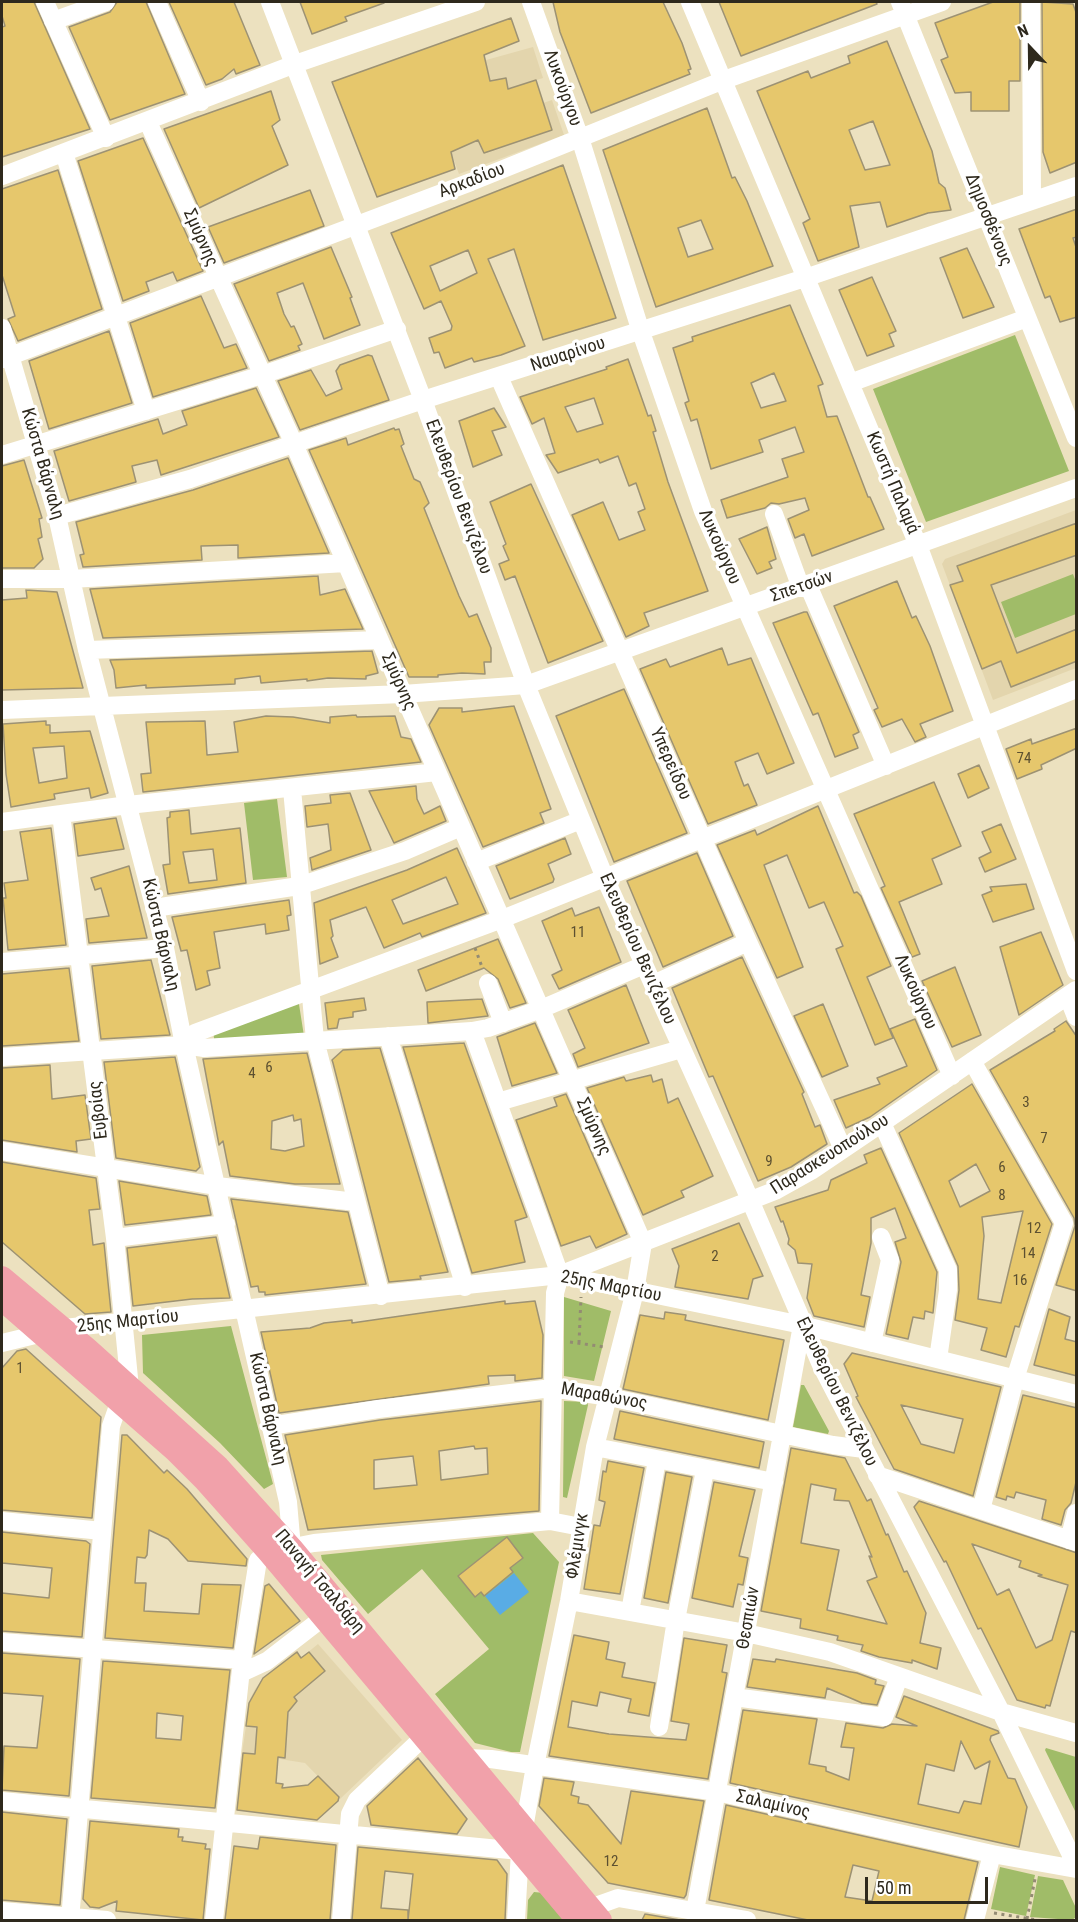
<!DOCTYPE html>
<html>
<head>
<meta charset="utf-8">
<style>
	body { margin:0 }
	#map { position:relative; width:1078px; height:1922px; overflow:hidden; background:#ece1bf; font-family:"Roboto Condensed",sans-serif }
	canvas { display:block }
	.frame { position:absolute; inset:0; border:3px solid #2e291d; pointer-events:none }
	.north { position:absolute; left:1000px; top:18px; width:60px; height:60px; -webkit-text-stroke:4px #fff; paint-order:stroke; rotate:338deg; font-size:16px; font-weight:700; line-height:24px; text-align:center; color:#2e291d }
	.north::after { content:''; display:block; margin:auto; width:21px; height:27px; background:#2e291d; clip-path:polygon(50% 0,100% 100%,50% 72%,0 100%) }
	.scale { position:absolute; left:865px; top:1877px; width:123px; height:27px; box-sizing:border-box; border:3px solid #2e291d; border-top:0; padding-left:8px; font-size:18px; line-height:21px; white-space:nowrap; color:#2e291d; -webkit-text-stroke:4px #fff; paint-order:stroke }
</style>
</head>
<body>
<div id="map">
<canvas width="1078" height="1922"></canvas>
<div class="frame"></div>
<div class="north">N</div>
<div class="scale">50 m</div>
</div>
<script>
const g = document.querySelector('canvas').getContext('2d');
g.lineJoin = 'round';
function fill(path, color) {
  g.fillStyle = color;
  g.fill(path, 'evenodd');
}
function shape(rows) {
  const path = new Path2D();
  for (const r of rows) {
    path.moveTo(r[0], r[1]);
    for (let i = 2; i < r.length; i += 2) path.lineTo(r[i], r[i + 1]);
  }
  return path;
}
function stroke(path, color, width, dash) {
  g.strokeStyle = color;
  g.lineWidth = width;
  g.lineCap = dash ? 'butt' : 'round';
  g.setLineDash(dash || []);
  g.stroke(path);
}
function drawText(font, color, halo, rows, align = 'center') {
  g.font = font + ' "Roboto Condensed",sans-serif';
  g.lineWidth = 6;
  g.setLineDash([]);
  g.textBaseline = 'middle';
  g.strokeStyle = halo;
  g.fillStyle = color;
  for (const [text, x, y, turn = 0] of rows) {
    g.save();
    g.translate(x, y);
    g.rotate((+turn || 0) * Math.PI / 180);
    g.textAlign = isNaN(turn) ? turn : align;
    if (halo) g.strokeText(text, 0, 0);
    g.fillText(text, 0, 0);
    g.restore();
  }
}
fill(shape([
	[533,47,543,78,508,89,513,113,552,100,564,135,459,174,448,144,479,62],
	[1076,510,1076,668,993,700,942,564,945,559],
	[318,1644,402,1740,340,1799,305,1763,242,1753,250,1699,255,1689,263,1678,296,1651,301,1658]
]), '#e3d5ad');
fill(shape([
	[1015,335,1069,471,926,522,873,389],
	[1073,574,1076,582,1076,614,1015,638,1001,602],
	[277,799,287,877,253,880,244,803],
	[298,998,304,1036,215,1045,213,1031],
	[564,1297,611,1311,594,1381,564,1376],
	[231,1326,273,1484,264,1489,220,1443,143,1373,142,1335],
	[801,1385,804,1385,829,1431,828,1434,793,1427],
	[564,1401,587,1402,588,1405,567,1498,563,1497],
	[533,1533,559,1562,520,1752,511,1752,475,1743,435,1694,489,1649,422,1569,368,1614,322,1560,321,1555],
	[1046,1748,1076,1757,1076,1813,1045,1750],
	[1000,1867,1035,1875,1026,1916,991,1909],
	[1038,1876,1063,1880,1076,1908,1076,1917,1072,1920,1030,1917],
	[534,1892,544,1893,567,1920,527,1920,528,1900]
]), '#a0bc68');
fill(shape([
	[514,1573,529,1592,500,1615,485,1596]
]), '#59ace5');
const building = shape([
	[2,2,34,2,90,129,2,157,2,27,5,26,2,16,2,2],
	[117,2,146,2,185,94,110,120,69,27,110,12,117,2],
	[169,2,234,2,260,65,236,74,234,69,222,79,206,85,169,2],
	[300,2,384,2,384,3,345,17,347,21,312,34,300,2],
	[553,2,663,2,682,43,691,69,688,70,690,74,591,113,560,32,553,2],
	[719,2,876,2,877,4,741,56,719,2],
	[993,2,1020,2,1020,81,1009,81,1009,111,971,111,971,92,955,93,941,60,948,57,935,23,993,2],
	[1042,2,1073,4,1077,15,1077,162,1050,173,1043,152,1042,2],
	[511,18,519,41,484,55,490,81,506,78,508,89,536,80,552,130,484,153,478,140,451,152,455,169,377,197,332,82,511,18],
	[887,41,932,151,939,183,945,188,951,210,928,213,887,227,880,202,850,206,859,247,818,261,803,223,810,219,757,91,808,71,811,78,850,63,848,56,887,41],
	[873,121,890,165,865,170,849,130,873,121],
	[271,91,280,120,272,126,288,165,199,208,164,129,271,91],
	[707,108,732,178,735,177,747,201,773,266,656,307,603,150,707,108],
	[701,220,713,249,688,257,678,228,701,220],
	[143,138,203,271,177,281,173,272,146,282,149,291,123,301,78,161,143,138],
	[563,165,616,318,543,340,514,249,488,259,525,346,501,355,474,362,472,358,445,368,439,352,434,353,429,338,451,330,452,326,441,301,424,309,391,233,563,165],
	[468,250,477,273,440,291,430,266,468,250],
	[58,170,102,309,18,341,8,319,15,316,2,275,2,189,58,170],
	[310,190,324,226,224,263,208,227,310,190],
	[1077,209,1077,237,1073,238,1077,250,1077,317,1060,322,1050,296,1045,298,1019,229,1077,209],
	[331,247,352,297,350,298,360,325,324,339,303,283,277,293,284,314,291,327,294,326,302,344,298,346,300,350,269,361,234,284,331,247],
	[967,248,994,307,963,318,940,258,967,248],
	[872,277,896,331,889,334,894,346,867,356,839,290,872,277],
	[201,296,224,348,236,344,247,368,153,397,130,323,201,296],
	[790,305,823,384,818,386,827,417,837,416,868,497,870,497,884,529,812,556,804,534,795,538,788,519,809,510,805,498,779,504,771,503,765,508,727,518,721,500,788,477,782,459,804,452,795,427,759,440,763,452,711,469,697,419,691,421,685,403,689,401,673,348,693,341,692,337,790,305],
	[774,373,786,401,761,408,751,383,774,373],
	[109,331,132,403,49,429,29,361,109,331],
	[368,355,372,356,389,400,300,430,278,381,311,370,326,396,342,389,336,371,340,365,368,355],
	[628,359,648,416,651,415,656,431,653,432,668,482,708,591,644,613,649,626,626,637,572,515,603,502,619,540,645,530,638,512,645,509,636,483,629,486,618,456,600,463,598,459,558,473,546,455,555,453,544,418,532,424,520,397,607,369,606,367,628,359],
	[594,398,603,424,577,432,565,407,594,398],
	[256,388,279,437,161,475,157,460,132,466,136,482,69,501,54,451,158,419,163,434,187,425,182,411,256,388],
	[494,408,506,427,492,431,502,455,473,467,459,421,494,408],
	[394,428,395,430,399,429,404,444,401,446,414,479,420,482,429,503,424,508,459,596,469,617,477,614,491,648,491,662,484,662,485,674,462,673,438,675,438,677,409,677,309,450,346,438,348,445,394,428],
	[288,458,329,553,238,558,238,545,201,546,202,560,83,567,80,555,84,554,76,522,193,490,288,458],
	[24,460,42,518,39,519,42,537,38,539,43,559,34,568,2,568,2,466,24,460],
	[531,484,603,641,548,663,515,576,505,580,499,564,509,560,503,546,506,544,490,502,531,484],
	[1077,523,1077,555,991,585,1017,653,1077,629,1077,661,1011,687,1001,661,982,669,950,585,963,581,957,566,1077,523],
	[767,527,776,559,769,562,772,568,757,574,739,539,767,527],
	[318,576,320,595,345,589,363,629,103,638,90,589,318,576],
	[897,581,912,618,916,616,930,646,953,711,920,724,926,737,915,742,902,719,882,727,874,710,878,708,834,606,897,581],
	[26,590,57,592,83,688,2,690,2,600,27,598,26,590],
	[804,612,807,612,859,732,853,735,858,748,835,757,818,713,813,715,802,690,773,623,804,612],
	[722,648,728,665,751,658,794,763,767,774,758,753,735,762,744,786,748,784,757,805,708,824,640,669,666,659,670,667,722,648],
	[372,651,378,673,366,676,366,679,328,678,307,681,307,679,261,683,260,676,235,679,235,684,169,687,146,688,146,685,116,688,114,670,110,660,372,651],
	[624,689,687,833,614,862,556,716,624,689],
	[514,706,551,809,540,813,544,823,483,847,429,725,439,708,462,708,462,712,514,706],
	[356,715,357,717,395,716,401,737,411,739,421,762,143,792,141,774,151,773,146,722,205,721,207,755,238,752,234,722,266,716,293,717,330,723,330,717,356,715],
	[46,721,46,725,50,725,50,733,90,731,108,793,91,798,89,788,54,794,55,799,11,807,6,774,3,724,46,721],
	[64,746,67,778,39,783,33,748,64,746],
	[1077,728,1077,748,1041,765,1042,769,1017,779,1006,749,1031,739,1032,744,1077,728],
	[979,765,989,788,968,798,958,774,979,765],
	[934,782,961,846,932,859,942,884,899,902,920,954,912,957,881,888,885,886,854,814,934,782],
	[416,786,417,799,424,814,440,806,446,821,394,843,369,791,416,786],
	[350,793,371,850,312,870,310,858,331,850,328,824,307,827,305,806,331,803,330,795,350,793],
	[818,806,854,893,857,892,861,896,891,966,867,977,893,1038,875,1045,836,949,843,946,824,902,809,908,787,855,764,865,803,967,777,978,717,845,755,830,757,835,818,806],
	[189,810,191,834,240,828,246,883,168,894,163,865,170,864,167,818,170,817,170,812,189,810],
	[213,849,217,880,189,883,183,852,213,849],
	[116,818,124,849,78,856,74,824,116,818],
	[1001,824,1016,859,985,872,979,858,991,852,982,832,1001,824],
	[51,828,66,945,8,950,3,898,6,898,4,883,28,880,20,832,51,828],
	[565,838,571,854,548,864,554,879,553,882,510,899,496,866,565,838],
	[457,848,486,913,422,937,420,933,384,948,366,907,330,920,333,936,331,938,338,957,320,964,314,903,407,870,457,848],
	[446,877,458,904,403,924,392,900,446,877],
	[697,853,733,936,663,967,627,881,697,853],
	[129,866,147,938,89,943,86,919,109,916,101,888,95,890,91,878,129,866],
	[1026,884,1034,909,993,922,982,895,992,891,990,887,1026,884],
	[289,900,291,915,287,916,289,930,266,934,265,924,214,932,220,968,207,971,210,985,196,990,187,950,181,951,172,917,289,900],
	[599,907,621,962,559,989,552,975,562,970,542,921,572,908,575,916,599,907],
	[1041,932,1063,985,1019,1015,1000,947,1041,932],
	[498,939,526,1003,510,1008,498,979,484,968,426,991,418,970,498,939],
	[742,957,804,1092,802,1094,815,1127,820,1125,827,1144,791,1167,758,1181,713,1076,709,1077,672,988,742,957],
	[151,960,170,1035,101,1039,92,966,151,960],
	[955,967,981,1035,952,1047,922,981,955,967],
	[69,968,79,1041,2,1046,2,974,69,968],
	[626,985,649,1043,578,1067,573,1054,585,1048,568,1010,626,985],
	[364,998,366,1010,353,1012,353,1017,339,1019,337,1028,328,1029,325,1003,364,998],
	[482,999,488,1016,428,1023,427,1002,482,999],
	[823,1004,848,1066,822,1077,794,1016,823,1004],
	[915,1019,937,1070,870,1117,846,1128,834,1100,880,1084,877,1078,907,1066,890,1029,915,1019],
	[1066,1021,1077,1037,1077,1291,1056,1285,1075,1226,1074,1218,990,1070,1055,1031,1054,1029,1066,1021],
	[535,1023,557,1073,512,1086,497,1037,535,1023],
	[464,1043,527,1217,515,1221,525,1262,472,1273,403,1047,464,1043],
	[380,1048,448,1272,420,1276,421,1279,389,1282,333,1063,332,1060,343,1050,380,1048],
	[307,1053,340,1184,295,1184,230,1176,223,1141,219,1145,203,1059,307,1053],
	[293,1115,294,1121,301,1119,304,1146,285,1151,271,1149,272,1121,293,1115],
	[175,1057,200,1167,196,1171,116,1158,104,1062,175,1057],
	[50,1065,52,1099,85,1095,91,1139,76,1141,77,1152,2,1140,2,1068,50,1065],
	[651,1075,653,1082,662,1079,668,1103,678,1098,713,1176,681,1191,684,1197,643,1215,587,1088,624,1077,626,1081,651,1075],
	[972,1084,1052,1224,1019,1327,1015,1326,1006,1357,981,1350,987,1328,955,1320,959,1290,958,1266,899,1133,972,1084],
	[976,1164,990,1191,960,1207,949,1181,976,1164],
	[1023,1211,1001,1303,978,1299,984,1236,982,1217,1023,1211],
	[566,1094,627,1234,596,1248,590,1236,561,1246,516,1120,557,1106,554,1098,566,1094],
	[881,1148,937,1272,933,1313,925,1311,924,1319,913,1317,908,1339,886,1334,901,1262,895,1242,906,1238,895,1208,871,1218,871,1243,861,1295,870,1297,864,1327,814,1316,807,1298,812,1264,798,1263,795,1250,788,1244,789,1239,783,1221,781,1222,775,1207,828,1190,831,1180,867,1163,864,1155,881,1148],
	[2,1162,96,1178,100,1209,89,1210,93,1245,104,1243,111,1312,85,1314,2,1242,2,1162],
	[119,1181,207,1196,211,1215,125,1225,119,1181],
	[231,1199,348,1212,366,1284,265,1295,265,1292,259,1292,258,1286,251,1287,231,1199],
	[739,1223,763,1276,753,1279,748,1299,675,1287,679,1266,672,1249,739,1223],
	[216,1237,230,1298,192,1299,133,1306,127,1248,216,1237],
	[505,1301,505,1304,535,1301,543,1335,542,1378,515,1381,515,1375,488,1376,489,1384,279,1413,261,1332,310,1328,324,1323,352,1320,352,1323,505,1301],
	[1049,1309,1070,1317,1065,1339,1077,1342,1077,1376,1034,1365,1049,1309],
	[665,1312,686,1315,685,1320,784,1340,768,1420,623,1389,640,1315,664,1319,665,1312],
	[26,1349,101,1417,92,1518,2,1510,2,1368,17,1351,26,1349],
	[852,1353,1001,1387,973,1496,894,1469,856,1397,858,1396,844,1364,852,1353],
	[901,1405,963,1419,954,1453,921,1444,901,1405],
	[1023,1395,1077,1408,1077,1478,1071,1503,1065,1510,1061,1525,1042,1519,1046,1500,1016,1492,1014,1498,1007,1496,1006,1500,996,1497,1023,1395],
	[541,1401,539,1511,308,1530,285,1435,380,1420,541,1401],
	[474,1446,475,1449,487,1448,488,1474,441,1480,439,1451,474,1446],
	[413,1456,417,1485,374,1489,374,1460,413,1456],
	[620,1411,764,1442,759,1468,614,1439,620,1411],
	[122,1435,127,1435,164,1473,167,1470,187,1489,247,1559,246,1566,188,1561,168,1539,149,1530,147,1555,145,1558,137,1557,135,1583,146,1583,144,1611,199,1614,202,1584,241,1585,233,1648,105,1638,122,1435],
	[791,1448,845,1458,867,1501,871,1499,886,1535,888,1534,904,1572,907,1571,926,1613,920,1643,941,1648,937,1669,912,1660,912,1663,879,1657,861,1651,863,1645,837,1640,838,1636,800,1628,801,1619,761,1611,791,1448],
	[811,1484,836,1489,834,1500,849,1501,872,1557,869,1556,877,1577,867,1581,887,1624,827,1610,839,1550,801,1543,811,1484],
	[608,1461,644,1468,620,1594,584,1589,594,1525,600,1526,605,1502,599,1500,603,1471,606,1472,608,1461],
	[666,1472,692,1477,668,1603,644,1598,666,1472],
	[714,1482,755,1490,739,1556,748,1558,743,1585,738,1584,733,1607,692,1598,714,1482],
	[919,1501,1077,1553,1077,1633,1071,1631,1050,1706,1046,1705,1045,1708,1017,1700,981,1628,978,1629,946,1561,944,1562,914,1507,919,1501],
	[972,1544,1021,1561,1019,1567,1042,1575,1038,1576,1068,1585,1052,1640,1036,1648,1009,1589,997,1595,972,1544],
	[2,1532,86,1541,90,1544,82,1637,2,1631,2,1593,49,1598,52,1568,2,1563,2,1532],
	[507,1537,523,1558,510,1568,513,1572,484,1596,481,1592,475,1597,458,1576,507,1537],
	[269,1584,300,1621,254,1654,265,1586,269,1584],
	[574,1635,609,1642,606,1659,625,1663,622,1677,655,1683,649,1716,628,1712,631,1699,600,1692,597,1706,572,1701,568,1727,609,1734,686,1740,689,1724,671,1721,684,1638,727,1645,722,1672,727,1673,708,1779,549,1756,574,1635],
	[297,1652,301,1658,309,1652,325,1671,294,1697,297,1701,288,1712,285,1758,278,1757,276,1783,283,1784,282,1788,308,1785,318,1776,339,1797,338,1801,317,1820,237,1810,243,1753,255,1754,257,1727,246,1726,249,1703,263,1678,297,1652],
	[2,1653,80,1659,69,1796,2,1790,4,1746,37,1748,43,1696,2,1693,2,1653],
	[753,1659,775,1662,776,1659,857,1673,876,1680,875,1684,884,1686,877,1705,862,1703,827,1688,825,1698,747,1687,753,1659],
	[103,1661,230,1670,215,1808,91,1798,103,1661],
	[157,1713,183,1716,181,1740,156,1738,157,1713],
	[904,1696,998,1731,999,1733,991,1736,990,1740,1008,1778,1015,1779,1027,1807,1019,1847,730,1783,743,1710,817,1719,809,1764,826,1767,826,1771,849,1780,854,1748,841,1747,846,1723,883,1728,892,1724,917,1726,896,1717,904,1696],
	[961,1741,975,1769,990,1761,981,1804,964,1801,959,1813,918,1804,926,1764,954,1771,961,1741],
	[418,1758,467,1819,457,1834,371,1825,367,1806,418,1758],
	[544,1778,574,1782,571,1795,579,1797,578,1803,588,1805,621,1844,631,1791,704,1801,686,1895,684,1898,608,1883,539,1806,544,1778],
	[726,1805,978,1862,964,1920,808,1920,709,1900,726,1805],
	[853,1865,879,1871,872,1901,845,1897,853,1865],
	[2,1812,67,1819,60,1905,2,1900,2,1812],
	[90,1821,179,1829,178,1837,183,1837,182,1841,206,1844,205,1849,210,1849,203,1920,116,1911,117,1901,99,1908,90,1907,83,1899,90,1821],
	[260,1837,336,1845,330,1920,225,1920,234,1846,258,1849,260,1837],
	[358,1847,497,1860,507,1874,505,1920,408,1920,413,1874,385,1871,381,1908,408,1910,408,1920,352,1920,358,1847],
	[645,1914,680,1920,642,1920,645,1914]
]);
fill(building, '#e6c76c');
stroke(building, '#9d9273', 1.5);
stroke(shape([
	[475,948,482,967],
	[570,1342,605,1347],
	[579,1343,581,1297],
	[994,1913,1037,1920],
	[1027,1919,1035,1879]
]), '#938b73', 3, [3, 4.5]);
stroke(shape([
	[45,2,106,138],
	[157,2,201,102],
	[270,2,423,400,526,685,605,878,744,1186,821,1365,1001,1712,1076,1865],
	[531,2,580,138,641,332,703,511,952,1076],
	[690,2,918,545,1076,971],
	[900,2,1076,438],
	[1031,2,1032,201],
	[53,21,106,2],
	[148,122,294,444,643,1243,635,1291,595,1447,569,1601,535,1766,520,1851,516,1920],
	[64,153,146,411],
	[2,176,295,64,476,2],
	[2,328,57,516,87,650,165,948,184,1045,288,1502,292,1548],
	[2,359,471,182,724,80,942,2],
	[499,377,748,942,843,1149],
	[850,383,1027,318],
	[2,455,262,375,397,329],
	[774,514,801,588],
	[57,516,190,479,423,400,805,278,1076,186],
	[2,579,71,579,346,563],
	[808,585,886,766],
	[87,650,379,640],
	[2,710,403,694,526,685,1076,488],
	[292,789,315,1040,381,1296],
	[61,814,115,1238,130,1388,119,1403,111,1426,70,1920],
	[2,822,128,805,437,772],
	[476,862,581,820],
	[154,908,299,886,405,851,461,827],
	[2,962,165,948],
	[488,983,503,1023],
	[653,984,748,942],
	[1068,997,1076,1017],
	[472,1031,560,1275],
	[388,1036,465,1287],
	[184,1045,195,1033,502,919,1076,689],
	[2,1057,184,1045,204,1048,472,1031,488,1028,541,1009,644,965],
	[972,1061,1064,1223,1015,1379,981,1510],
	[498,1102,681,1049],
	[882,1123,948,1270,948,1290,938,1359],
	[2,1151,217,1186,356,1202],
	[115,1238,226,1224],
	[562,1274,777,1190,811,1171,882,1123,1076,990],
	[2,1343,64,1328,560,1275,802,1325,1076,1394],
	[872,1343,890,1260,881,1237],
	[270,1426,378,1409,552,1388,609,1397,833,1445,864,1449],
	[595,1447,774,1482],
	[877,1475,1076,1542],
	[2,1521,102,1531],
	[550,1521,555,1293,560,1275],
	[1069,1540,1076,1513],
	[569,1601,746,1633,830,1652,1001,1712,1076,1733],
	[630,1612,657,1460],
	[2,1642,242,1660],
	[241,1673,267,1661,333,1610],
	[734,1697,884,1717,899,1677],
	[659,1727,676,1620,705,1470],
	[467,1758,491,1759,717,1792,992,1854,1076,1869],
	[2,1801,520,1851],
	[2,1911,107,1920],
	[695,1911,802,1325],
	[581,1915,590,1908,618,1898,747,1920],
	[214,1920,242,1660,258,1560,268,1552,314,1543,550,1521,581,1527],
	[341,1920,350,1814,357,1800,432,1729],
	[975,1920,992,1854]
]), '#fff', 18);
stroke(shape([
	[2,1277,88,1349,219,1467,292,1548,601,1920],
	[2,1300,175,1451,204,1480,268,1552,577,1920]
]), '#f1a1aa', 22);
drawText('15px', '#5c5031', null, [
	["74",1024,759],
	["11",578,933],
	["6",269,1068],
	["4",252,1074],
	["3",1026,1103],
	["7",1044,1139],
	["9",769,1162],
	["6",1002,1168],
	["8",1002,1196],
	["12",1034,1229],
	["14",1028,1254],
	["2",715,1257],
	["16",1020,1281],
	["1",20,1369],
	["12",611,1862]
]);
drawText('18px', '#2e291d', '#fff', [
	["Λυκούργου",562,88,70],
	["Αρκαδίου",472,181,-21],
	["Δημοσθένους",988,220,68],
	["Σμύρνης",200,238,66],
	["Ναυαρίνου",568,355,-18],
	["Κώστα Βάρναλη",42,464,74],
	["Κωστή Παλαμά",892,483,67],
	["Ελευθερίου Βενιζέλου",458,497,70],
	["Λυκούργου",719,547,66],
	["Σπετσών",802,587,-19],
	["Σμύρνης",398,682,66],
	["Υπερείδου",670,764,66],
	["Κώστα Βάρναλη",160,935,77],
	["Ελευθερίου Βενιζέλου",637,949,66],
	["Λυκούργου",915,992,66],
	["Ευβοίας",99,1110,-97],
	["Σμύρνης",593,1127,66],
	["Παρασκευοπούλου",830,1155,-32],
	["25ης Μαρτίου",611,1287,11],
	["25ης Μαρτίου",128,1322,-6],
	["Ελευθερίου Βενιζέλου",836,1392,64],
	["Μαραθώνος",604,1397,10],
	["Κώστα Βάρναλη",267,1409,77],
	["Φλέμινγκ",578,1546,-81],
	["Παναγή Τσαλδάρη",319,1582,50],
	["Θεσπιών",749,1618,-80],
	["Σαλαμίνος",773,1805,13]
]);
</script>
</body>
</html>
